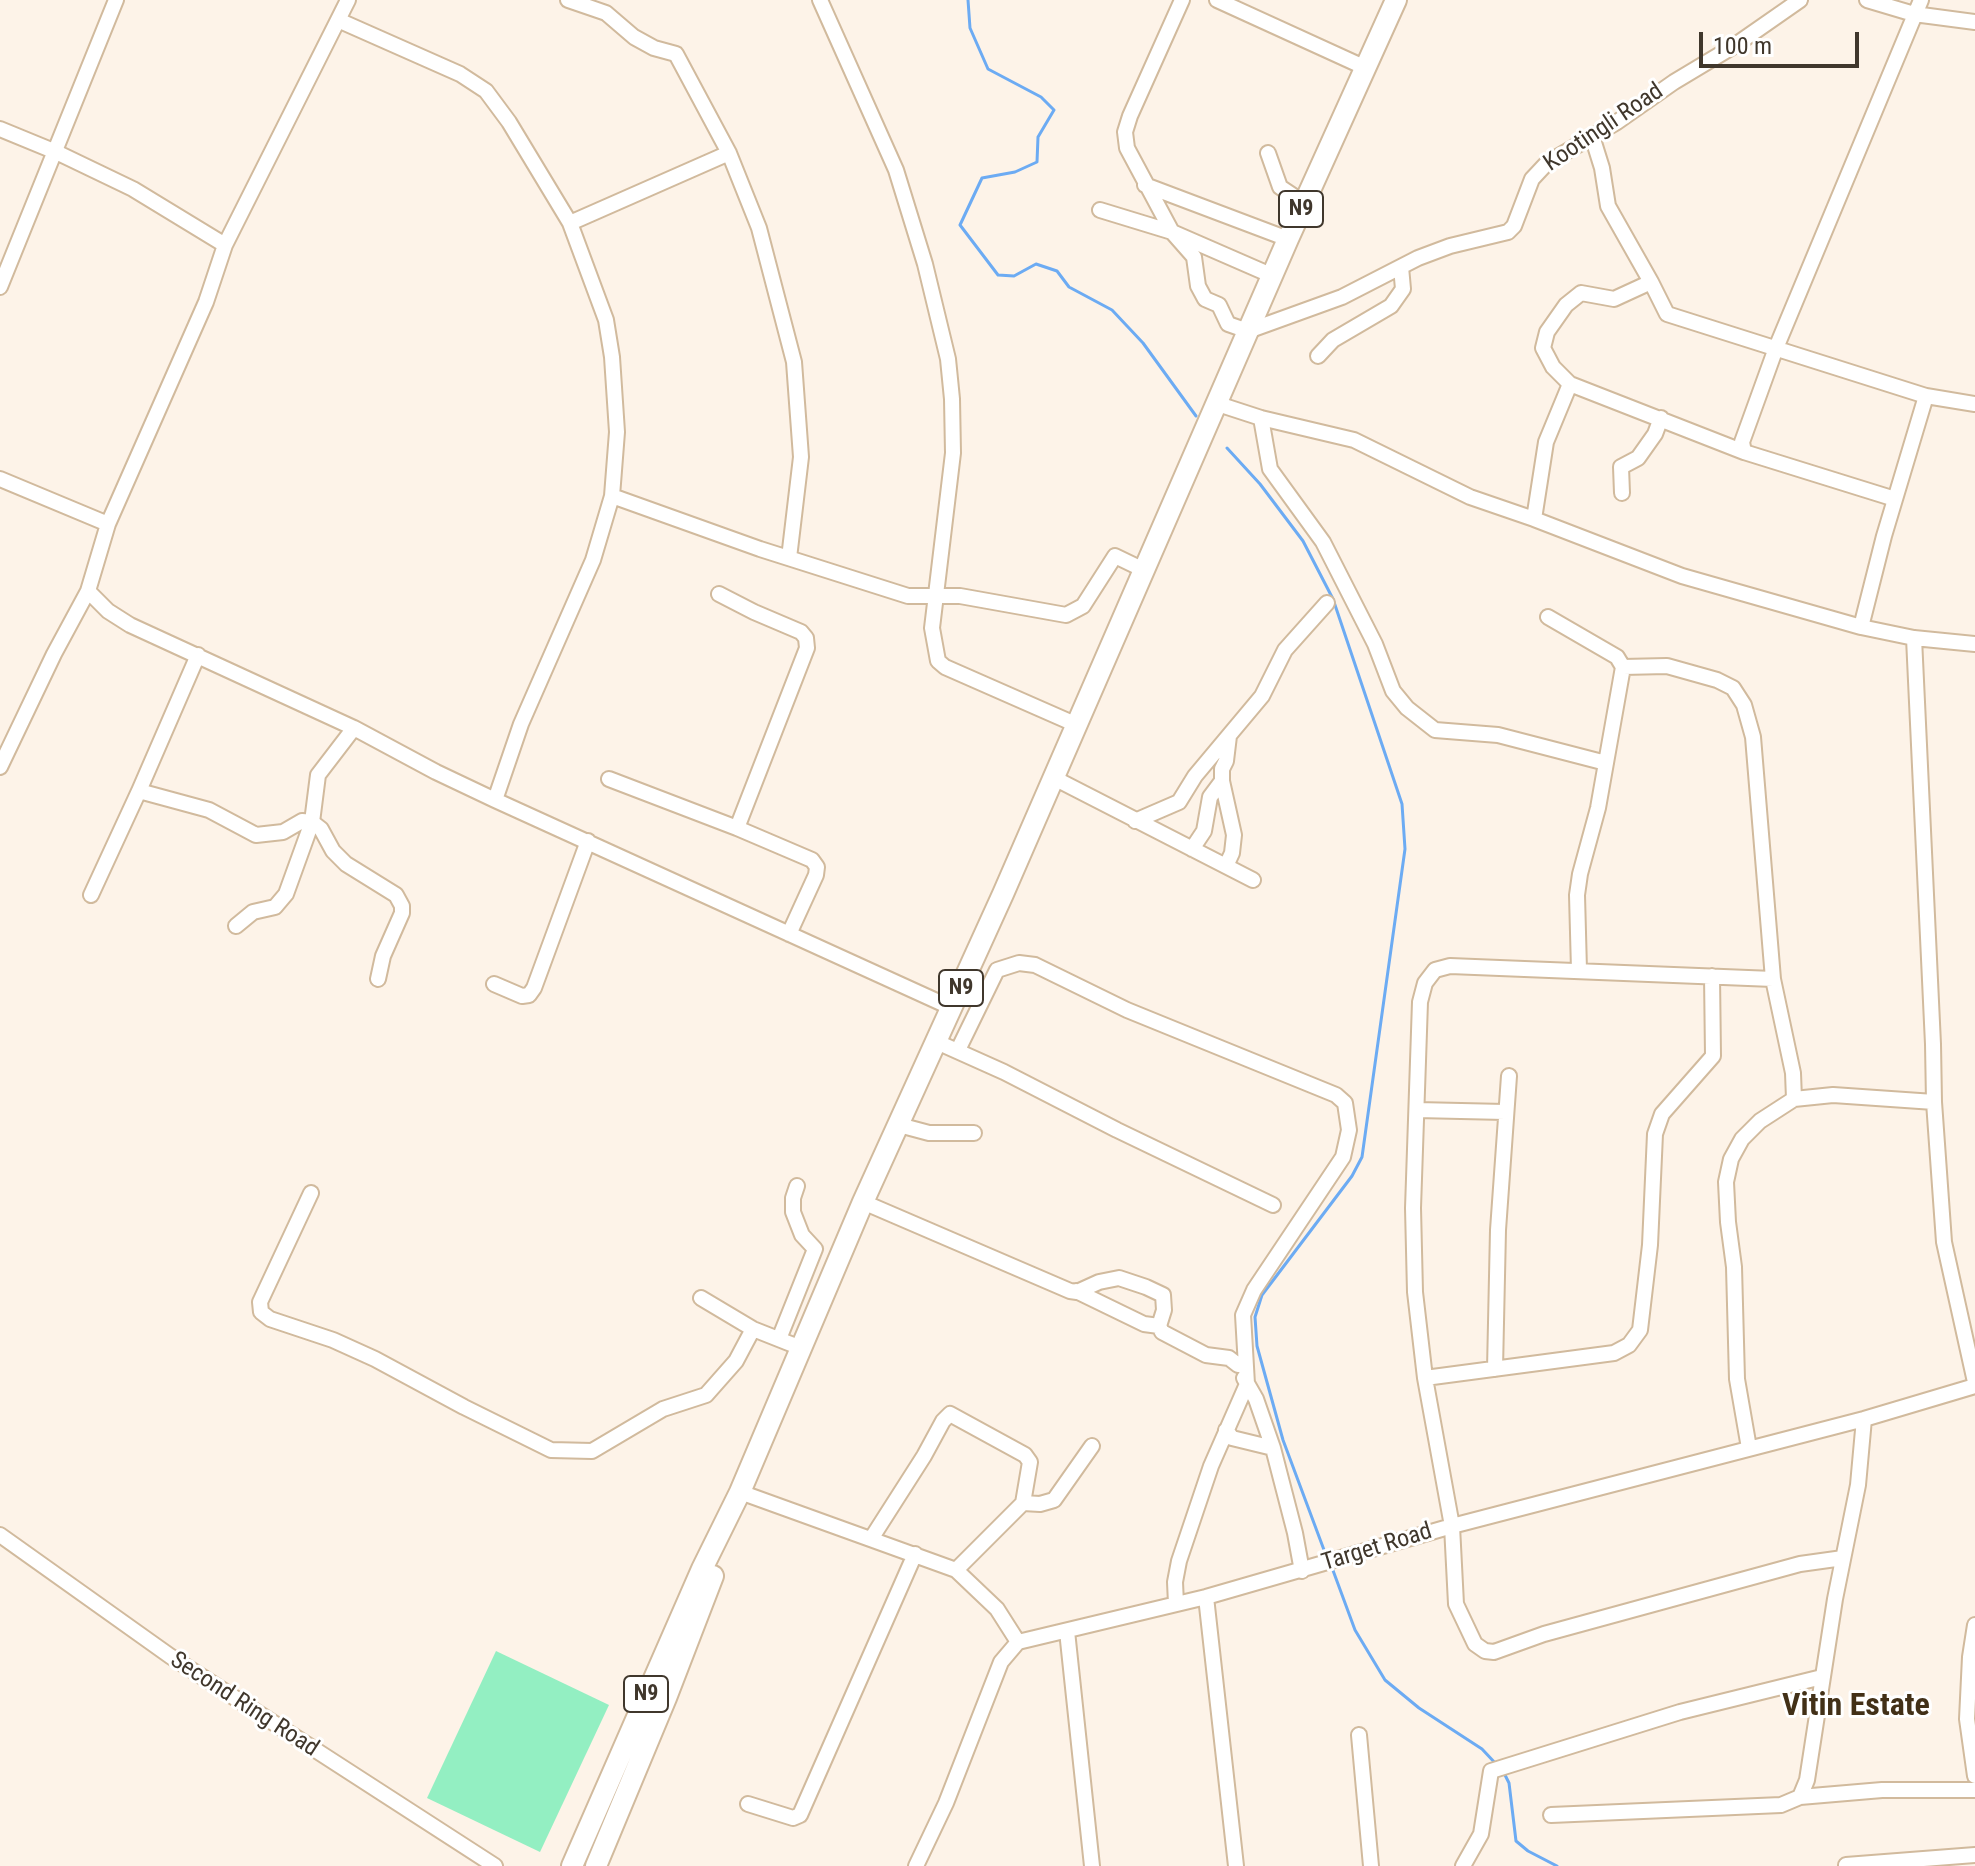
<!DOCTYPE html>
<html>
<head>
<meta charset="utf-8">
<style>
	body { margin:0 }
	#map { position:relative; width:1975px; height:1866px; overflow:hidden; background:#fdf3e8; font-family:"Roboto Condensed",sans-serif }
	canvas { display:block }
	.scale { position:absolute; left:1699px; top:32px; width:160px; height:36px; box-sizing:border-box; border:4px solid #40372c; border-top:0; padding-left:10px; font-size:24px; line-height:28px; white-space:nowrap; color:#40372c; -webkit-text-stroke:6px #fff; paint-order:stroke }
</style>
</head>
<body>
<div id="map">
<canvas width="1975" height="1866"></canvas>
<div class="scale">100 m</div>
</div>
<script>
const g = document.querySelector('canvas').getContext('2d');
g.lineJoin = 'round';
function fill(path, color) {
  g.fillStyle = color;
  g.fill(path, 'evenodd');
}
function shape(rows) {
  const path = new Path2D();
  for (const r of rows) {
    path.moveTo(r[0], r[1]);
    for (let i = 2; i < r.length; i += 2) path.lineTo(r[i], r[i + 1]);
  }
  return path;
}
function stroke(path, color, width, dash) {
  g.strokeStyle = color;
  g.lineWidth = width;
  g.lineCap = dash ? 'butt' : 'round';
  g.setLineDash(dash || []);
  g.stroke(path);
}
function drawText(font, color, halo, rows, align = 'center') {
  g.font = font + ' "Roboto Condensed",sans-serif';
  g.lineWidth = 6;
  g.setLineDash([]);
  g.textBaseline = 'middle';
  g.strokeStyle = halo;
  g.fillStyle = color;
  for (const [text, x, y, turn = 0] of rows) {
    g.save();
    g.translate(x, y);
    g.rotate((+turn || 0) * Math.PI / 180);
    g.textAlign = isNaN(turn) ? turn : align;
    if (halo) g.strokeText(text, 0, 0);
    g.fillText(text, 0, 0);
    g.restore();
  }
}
fill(shape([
	[496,1651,609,1705,540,1852,427,1798]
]), '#93efc2');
stroke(shape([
	[968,0,970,28,988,69,1041,97,1054,110,1038,137,1037,162,1015,172,982,178,960,225,998,275,1014,276,1036,264,1057,271,1069,287,1112,310,1143,343,1196,416],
	[1227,448,1260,484,1303,541,1333,599,1402,804,1405,849,1362,1157,1352,1176,1262,1295,1255,1317,1257,1346,1283,1440,1327,1558],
	[1331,1565,1355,1630,1385,1680,1419,1708,1482,1749,1497,1765],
	[1504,1773,1509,1783,1516,1841,1528,1851,1557,1866]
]), '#6cabf3', 3);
const minor = shape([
	[568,0,606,13,634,37,654,48,676,54,729,153,759,228,794,362,801,457,789,558],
	[820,0,896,170,925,264,948,359,952,399,953,453,932,628,938,661,945,667,1077,725],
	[1182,0,1130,116,1125,132,1127,148,1172,232,1194,257,1198,286,1205,299,1219,305,1228,324,1248,331,1342,297,1418,258,1450,246,1508,232,1514,226,1532,179,1547,163,1617,122,1674,82,1734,46,1800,0],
	[1217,0,1366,68],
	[1867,0,1914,14,1975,22],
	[338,20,460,74,486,91,509,122,570,223,606,320,612,357,617,432,612,496,593,560,521,724,495,800],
	[0,129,56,152,133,189,225,245,206,302,108,524],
	[1592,136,1602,168,1608,206,1651,282],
	[1268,153,1280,187,1304,203],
	[1145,185,1288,239],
	[1100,210,1172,232,1273,276],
	[570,223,729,153],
	[225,245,348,0],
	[0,287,116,0],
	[1318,356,1333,340,1391,306,1403,289,1401,267],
	[1570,384,1553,367,1543,348,1547,332,1566,305,1581,293,1614,299,1651,282,1667,314,1926,396,1975,404],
	[1218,404,1261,418,1354,440,1470,497,1534,519,1682,576,1861,627,1914,638,1975,644],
	[1261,418,1270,469,1323,542,1375,644,1393,691,1407,708,1435,730,1498,735,1606,763],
	[0,479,108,524,88,591,108,611,130,625,354,728,436,772,495,800,952,1008],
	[1622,493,1621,467,1638,458,1655,434,1661,418],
	[612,496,760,549,908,596,960,596,1066,615,1083,606,1115,556,1144,570],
	[1895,499,1744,452,1742,442,1776,348,1921,0],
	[1534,519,1546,442,1570,384,1744,452],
	[719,594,754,612,801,632,806,638,807,648,737,828],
	[1548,617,1617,657,1623,667,1598,808,1580,874,1577,895,1579,970],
	[1861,627,1884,536,1926,396],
	[1914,638,1933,1044,1934,1102,1944,1242,1975,1382],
	[1623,667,1667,666,1717,680,1733,688,1744,705,1753,737,1773,979,1793,1073,1794,1099],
	[354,728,318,775,312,822,321,829,333,851,346,864,396,895,402,906,402,913,383,956,378,979],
	[0,767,54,654,88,591],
	[1054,778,1253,880],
	[609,779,737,828,812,860,817,867,816,875,789,934],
	[1222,781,1234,835,1232,853,1226,866],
	[139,791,198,655],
	[1135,821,1179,802,1195,776,1262,696,1285,650,1327,603],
	[1192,849,1204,831,1210,797,1222,781,1222,769,1226,761,1229,736],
	[91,895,139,791,209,810,256,835,283,832,302,821,312,822,286,894,275,907,253,912,236,926],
	[1773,979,1450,966,1435,970,1425,983,1420,1002,1413,1208,1415,1292,1425,1378,1452,1526,1456,1604,1475,1644,1485,1651,1494,1652,1544,1634,1800,1564,1843,1558],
	[494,984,522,996,529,995,534,988,588,841],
	[937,1042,1004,1072,1117,1130,1273,1205],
	[958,1050,997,970,1019,963,1035,965,1127,1010,1336,1095,1345,1103,1349,1130,1343,1157,1254,1290,1243,1315,1247,1384,1211,1466,1179,1561,1175,1582,1176,1604],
	[1417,1110,1505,1112],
	[899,1125,929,1133,974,1133],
	[311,1193,260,1302,261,1312,270,1319,333,1340,375,1359,464,1407,551,1450,592,1451,663,1409,706,1395,736,1361,753,1329],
	[863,1202,1070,1291,1077,1292,1099,1282,1119,1278,1146,1287,1163,1295,1164,1310,1159,1326,1162,1332,1206,1355,1229,1358,1238,1365],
	[1076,1291,1144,1324,1159,1326],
	[701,1298,753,1329,801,1348],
	[779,1339,815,1249,802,1235,793,1212,793,1198,797,1186],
	[1495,1369,1498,1230,1509,1076],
	[1244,1378,1256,1399,1273,1448,1295,1533,1302,1571],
	[1425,1378,1614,1353,1629,1345,1640,1330,1650,1245,1655,1134,1662,1114,1713,1056,1712,976],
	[1226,1430,1232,1438,1273,1448],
	[1749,1448,1737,1379,1734,1267,1728,1222,1726,1182,1731,1159,1742,1139,1760,1121,1794,1099,1833,1095,1934,1102],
	[740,1492,956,1570,997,1609,1018,1642],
	[1023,1503,1040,1504,1054,1500,1092,1446],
	[0,1535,170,1656,495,1866],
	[871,1539,924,1456,943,1421,950,1414,1025,1455,1030,1462,1023,1503,956,1570],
	[1206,1597,1236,1866],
	[1975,1625,1970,1657,1967,1719,1975,1776],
	[1067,1631,1092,1866],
	[1359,1735,1371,1866],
	[1800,1797,1882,1790,1975,1790],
	[748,1804,793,1818,800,1815,915,1554],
	[1551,1815,1781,1805,1800,1797,1807,1780,1835,1599,1858,1485,1864,1419],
	[1846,1865,1975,1855],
	[916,1866,946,1803,1001,1662,1018,1642,1206,1597,1452,1526,1864,1419,1975,1386],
	[1463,1866,1481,1834,1491,1771,1680,1712,1822,1677]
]);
const highway = shape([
	[572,1866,702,1569,740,1492,863,1202,1003,894,1288,239,1396,0],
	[596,1866,666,1698,713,1576]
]);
stroke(minor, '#d1ba9d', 18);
stroke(highway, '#d1ba9d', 24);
stroke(minor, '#fff', 14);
stroke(highway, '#fff', 20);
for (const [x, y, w] of [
	[1301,209,44],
	[961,988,44],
	[646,1694,44]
]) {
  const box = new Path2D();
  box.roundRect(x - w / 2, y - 18, w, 36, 6);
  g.fillStyle = '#fff';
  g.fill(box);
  stroke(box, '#40372c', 2);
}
drawText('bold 22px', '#40372c', null, [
	["N9",1301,209],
	["N9",961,988],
	["N9",646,1694]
]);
drawText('24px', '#40372c', '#fff', [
	["Kootingli Road",1604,128,-34],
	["Target Road",1377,1548,-17],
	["Second Ring Road",244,1705,33]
]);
drawText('bold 32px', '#423017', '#fff', [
	["Vitin Estate",1856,1707]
]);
</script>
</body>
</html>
